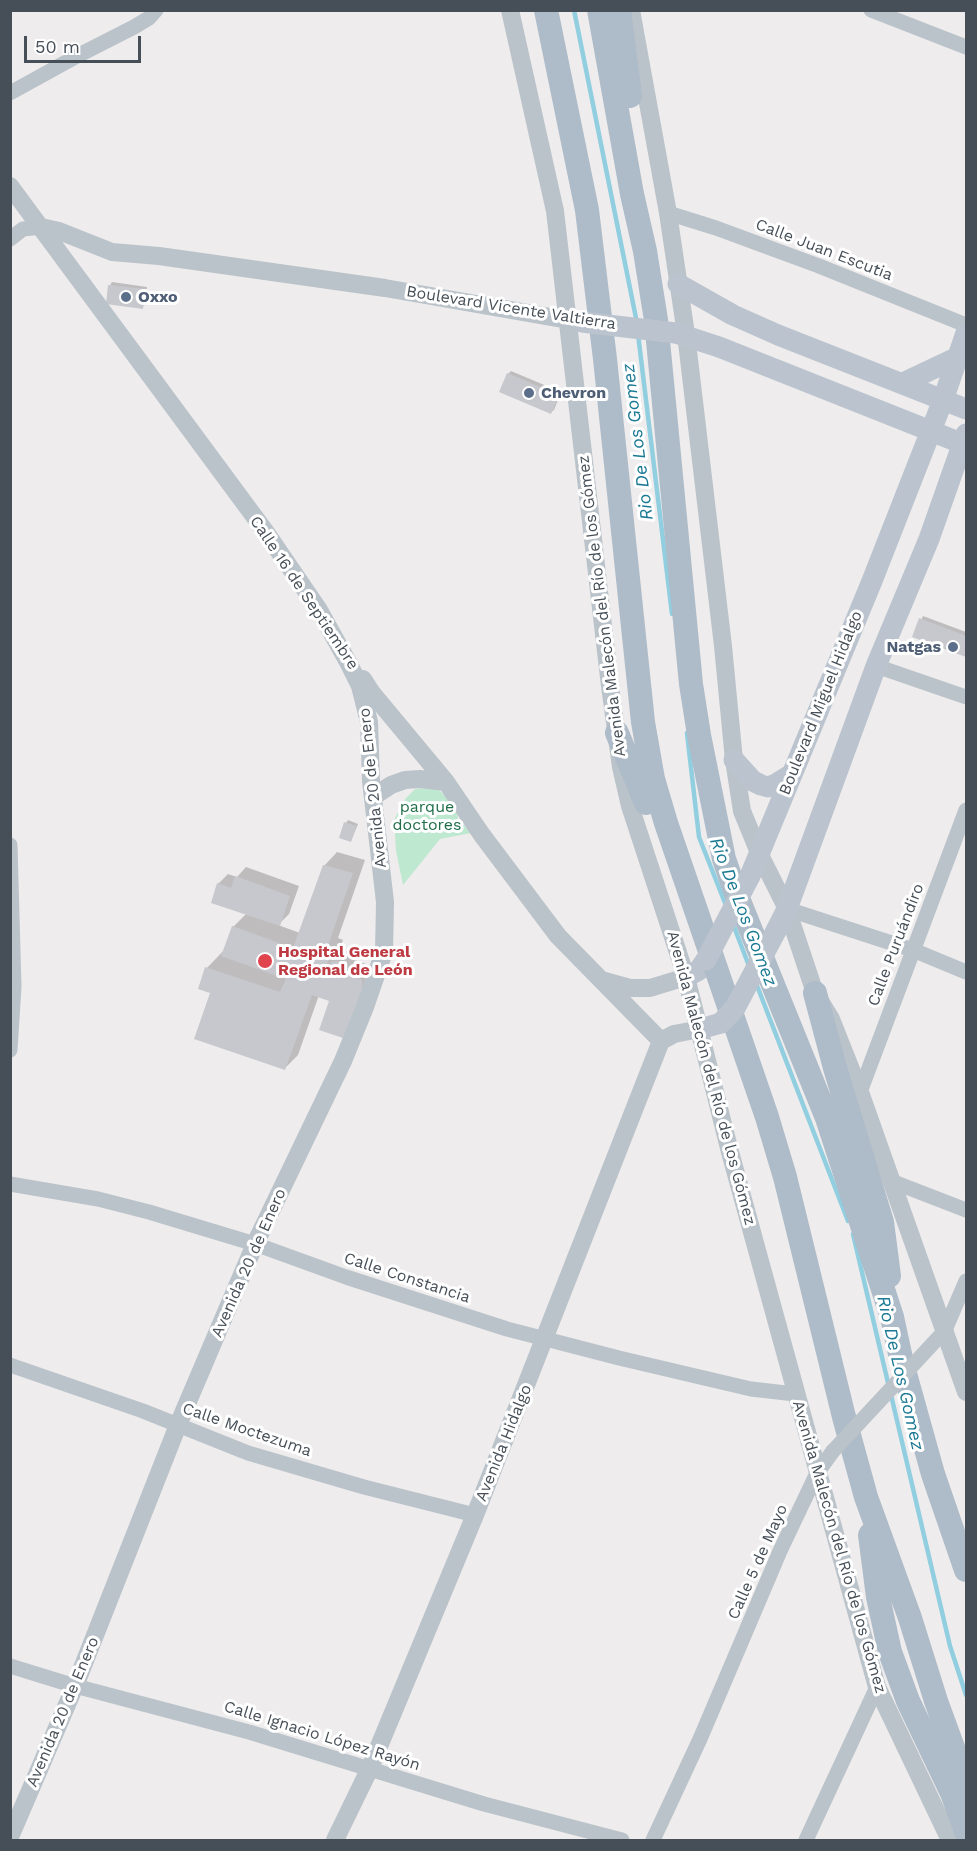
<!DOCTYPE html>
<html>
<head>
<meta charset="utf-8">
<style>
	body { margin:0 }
	#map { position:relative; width:977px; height:1851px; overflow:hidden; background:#eeecec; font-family:"Work Sans",sans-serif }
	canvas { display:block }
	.frame { position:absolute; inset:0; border:12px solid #464f57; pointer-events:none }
	.scale { position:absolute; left:24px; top:36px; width:117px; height:27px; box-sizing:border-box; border:3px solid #464f57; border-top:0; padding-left:8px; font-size:18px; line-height:21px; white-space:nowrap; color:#464f57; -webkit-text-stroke:4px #fff; paint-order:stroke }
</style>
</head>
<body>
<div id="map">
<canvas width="977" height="1851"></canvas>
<div class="frame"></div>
<div class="scale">50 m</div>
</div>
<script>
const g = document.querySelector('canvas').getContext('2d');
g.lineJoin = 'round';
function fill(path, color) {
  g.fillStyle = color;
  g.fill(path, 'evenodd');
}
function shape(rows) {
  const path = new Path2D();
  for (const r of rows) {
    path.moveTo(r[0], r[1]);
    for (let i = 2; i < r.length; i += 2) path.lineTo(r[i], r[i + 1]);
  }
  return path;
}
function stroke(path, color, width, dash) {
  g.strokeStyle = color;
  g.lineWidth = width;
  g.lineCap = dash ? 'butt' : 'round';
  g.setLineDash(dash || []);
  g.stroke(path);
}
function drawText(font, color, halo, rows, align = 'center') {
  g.font = font + ' "Work Sans",sans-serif';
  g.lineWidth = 6;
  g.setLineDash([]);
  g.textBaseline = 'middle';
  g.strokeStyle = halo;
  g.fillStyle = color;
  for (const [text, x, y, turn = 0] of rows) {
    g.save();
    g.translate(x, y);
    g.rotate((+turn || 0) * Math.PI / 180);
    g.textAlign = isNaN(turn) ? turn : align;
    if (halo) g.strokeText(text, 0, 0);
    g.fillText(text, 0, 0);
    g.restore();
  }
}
fill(shape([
	[428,788,439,790,445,796,456,811,458,819,471,833,440,839,403,885,396,851,394,820,406,798,415,789]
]), '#bee8cf');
fill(shape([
	[112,282,147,287,145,305,142,307,110,285],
	[511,371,561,392,554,410,551,412,508,374],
	[923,616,966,632,966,656,914,637],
	[348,820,358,824,351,841,346,823],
	[337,852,365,860,338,938,343,940,339,951,343,953,351,949,353,951,351,959,375,967,375,989,331,1000,319,995,298,1055,285,1068,207,968,225,949,233,927,247,913,218,884,228,874,237,877,246,867,299,886,289,914,278,925,300,933,324,866]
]), '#0003');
stroke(shape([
	[574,10,637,323],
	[638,334,672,614],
	[687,733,699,837,727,908],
	[733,924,749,966],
	[756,983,848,1221],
	[853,1234,889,1387],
	[891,1395,950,1646,966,1695]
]), '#90cee0', 4.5);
fill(shape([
	[108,285,145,289,143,309,106,304],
	[507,373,559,395,551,414,499,392],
	[919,618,966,636,966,657,912,637],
	[344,822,356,826,351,842,339,838],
	[323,865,353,873,326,951,331,953,327,964,330,965,331,962,337,961,340,965,338,972,362,980,362,1003,346,1039,319,1030,329,1001,312,995,285,1070,194,1039,210,993,198,989,205,967,280,992,286,979,221,956,232,926,293,948],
	[235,876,290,896,280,926,211,903,217,883,231,888]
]), '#c7c8ce');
stroke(shape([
	[871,10,966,47],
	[10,93,79,55,134,27,149,18,156,10],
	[668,213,716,228,819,266,966,325],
	[10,239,23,229,41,227],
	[876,666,966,697],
	[10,845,14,987,10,1050],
	[787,909,913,950,966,972],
	[860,1092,966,810],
	[891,1181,966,1210],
	[10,1184,98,1199,149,1212,255,1244,346,1277,507,1329,619,1358,704,1378,751,1389,795,1394],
	[940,1336,945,1330,966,1281],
	[10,1365,143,1411,248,1453,364,1487,475,1515],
	[10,1666,75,1686,249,1732,484,1804,622,1840],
	[653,1840,700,1739,780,1551,817,1473,833,1451],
	[806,1840,877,1687]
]), '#bbc3ca', 15);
stroke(shape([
	[510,10,555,211,610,686,621,767,630,806,686,977,730,1152,877,1687,950,1840],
	[631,10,668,213,686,334,723,646,734,760,742,811,760,855,787,909,815,993,831,1019,860,1092,966,1392],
	[10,186,265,531,319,610,349,664,360,686,369,722,371,781,385,902,384,952,365,1007,343,1061,255,1244,178,1425,75,1686,10,1837],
	[41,227,59,231,112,252,159,256,385,288,568,320],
	[363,679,372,693,446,782,482,835,558,936,661,1041],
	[373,797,391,785,405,780,420,779,446,782],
	[601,980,630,988,650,988,686,977],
	[661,1041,674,1034,700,1029],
	[335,1840,370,1768,475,1515,661,1041]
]), '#bbc3ca', 18);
stroke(shape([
	[678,284,733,315,778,335,966,409],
	[676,333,719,347,966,445],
	[903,383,958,357],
	[734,760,753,781,761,785,768,787,776,784,792,774],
	[750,876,872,581,943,400,966,333],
	[777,929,787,909,876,666,929,539,966,434],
	[686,977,699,970,706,960],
	[700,1029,721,1023]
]), '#bbc4ce', 21);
stroke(shape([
	[546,10,587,210,605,359,643,722,653,779,666,823,767,1117,785,1177,844,1417,866,1497,910,1618,936,1701,966,1783],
	[599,10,632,194,645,251,656,320,691,684,699,735,724,859,735,891,827,1118,892,1317,902,1363,933,1474,966,1570],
	[619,10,630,96],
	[617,733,646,803],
	[815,993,835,1068,882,1222,889,1276],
	[870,1535,878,1597,890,1652,908,1701,952,1793,966,1831]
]), '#aebbc8', 24);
stroke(shape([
	[833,1451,938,1338]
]), '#bbc3ca', 15);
stroke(shape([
	[582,322,676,333],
	[706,960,750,876],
	[721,1023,735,1008,777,929]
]), '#bbc4ce', 21);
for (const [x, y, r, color] of [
	[126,297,6,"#5c6f8a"],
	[529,393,6,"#5c6f8a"],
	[953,647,6,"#5c6f8a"],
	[265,961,8,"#e0444e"]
]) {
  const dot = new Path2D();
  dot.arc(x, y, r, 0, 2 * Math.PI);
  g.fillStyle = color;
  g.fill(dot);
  stroke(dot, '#fff', 2);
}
drawText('16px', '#464f57', '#fff', [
	["Calle Juan Escutia",824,250,21],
	["Boulevard Vicente Valtierra",511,308,9],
	["Calle 16 de Septiembre",304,593,56],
	["Avenida Malecón del Río de los Gómez",602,606,-97],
	["Boulevard Miguel Hidalgo",821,703,-68],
	["Avenida 20 de Enero",373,788,-96],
	["Calle Puruándiro",896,945,-69],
	["Avenida Malecón del Río de los Gómez",711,1078,75],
	["Avenida 20 de Enero",249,1263,-66],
	["Calle Constancia",407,1278,18],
	["Calle Moctezuma",247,1430,19],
	["Avenida Hidalgo",504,1443,-68],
	["Avenida Malecón del Río de los Gómez",839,1547,74],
	["Calle 5 de Mayo",758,1562,-66],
	["Avenida 20 de Enero",63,1712,-67],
	["Calle Ignacio López Rayón",322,1736,17]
]);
drawText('bold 16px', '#4e5e75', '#fff', [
	["Oxxo",138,297],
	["Chevron",541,393],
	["Natgas",941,647,"right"]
], 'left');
drawText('16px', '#206f49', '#fff', [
	["parque",427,807],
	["doctores",427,825]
]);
drawText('bold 16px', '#be3a42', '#fff', [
	["Hospital General",278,952],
	["Regional de León",278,970]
], 'left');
drawText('italic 18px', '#1c7994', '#fff', [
	["Rio De Los Gomez",638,442,-97],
	["Rio De Los Gomez",743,912,69],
	["Rio De Los Gomez",900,1373,77]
]);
</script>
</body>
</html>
